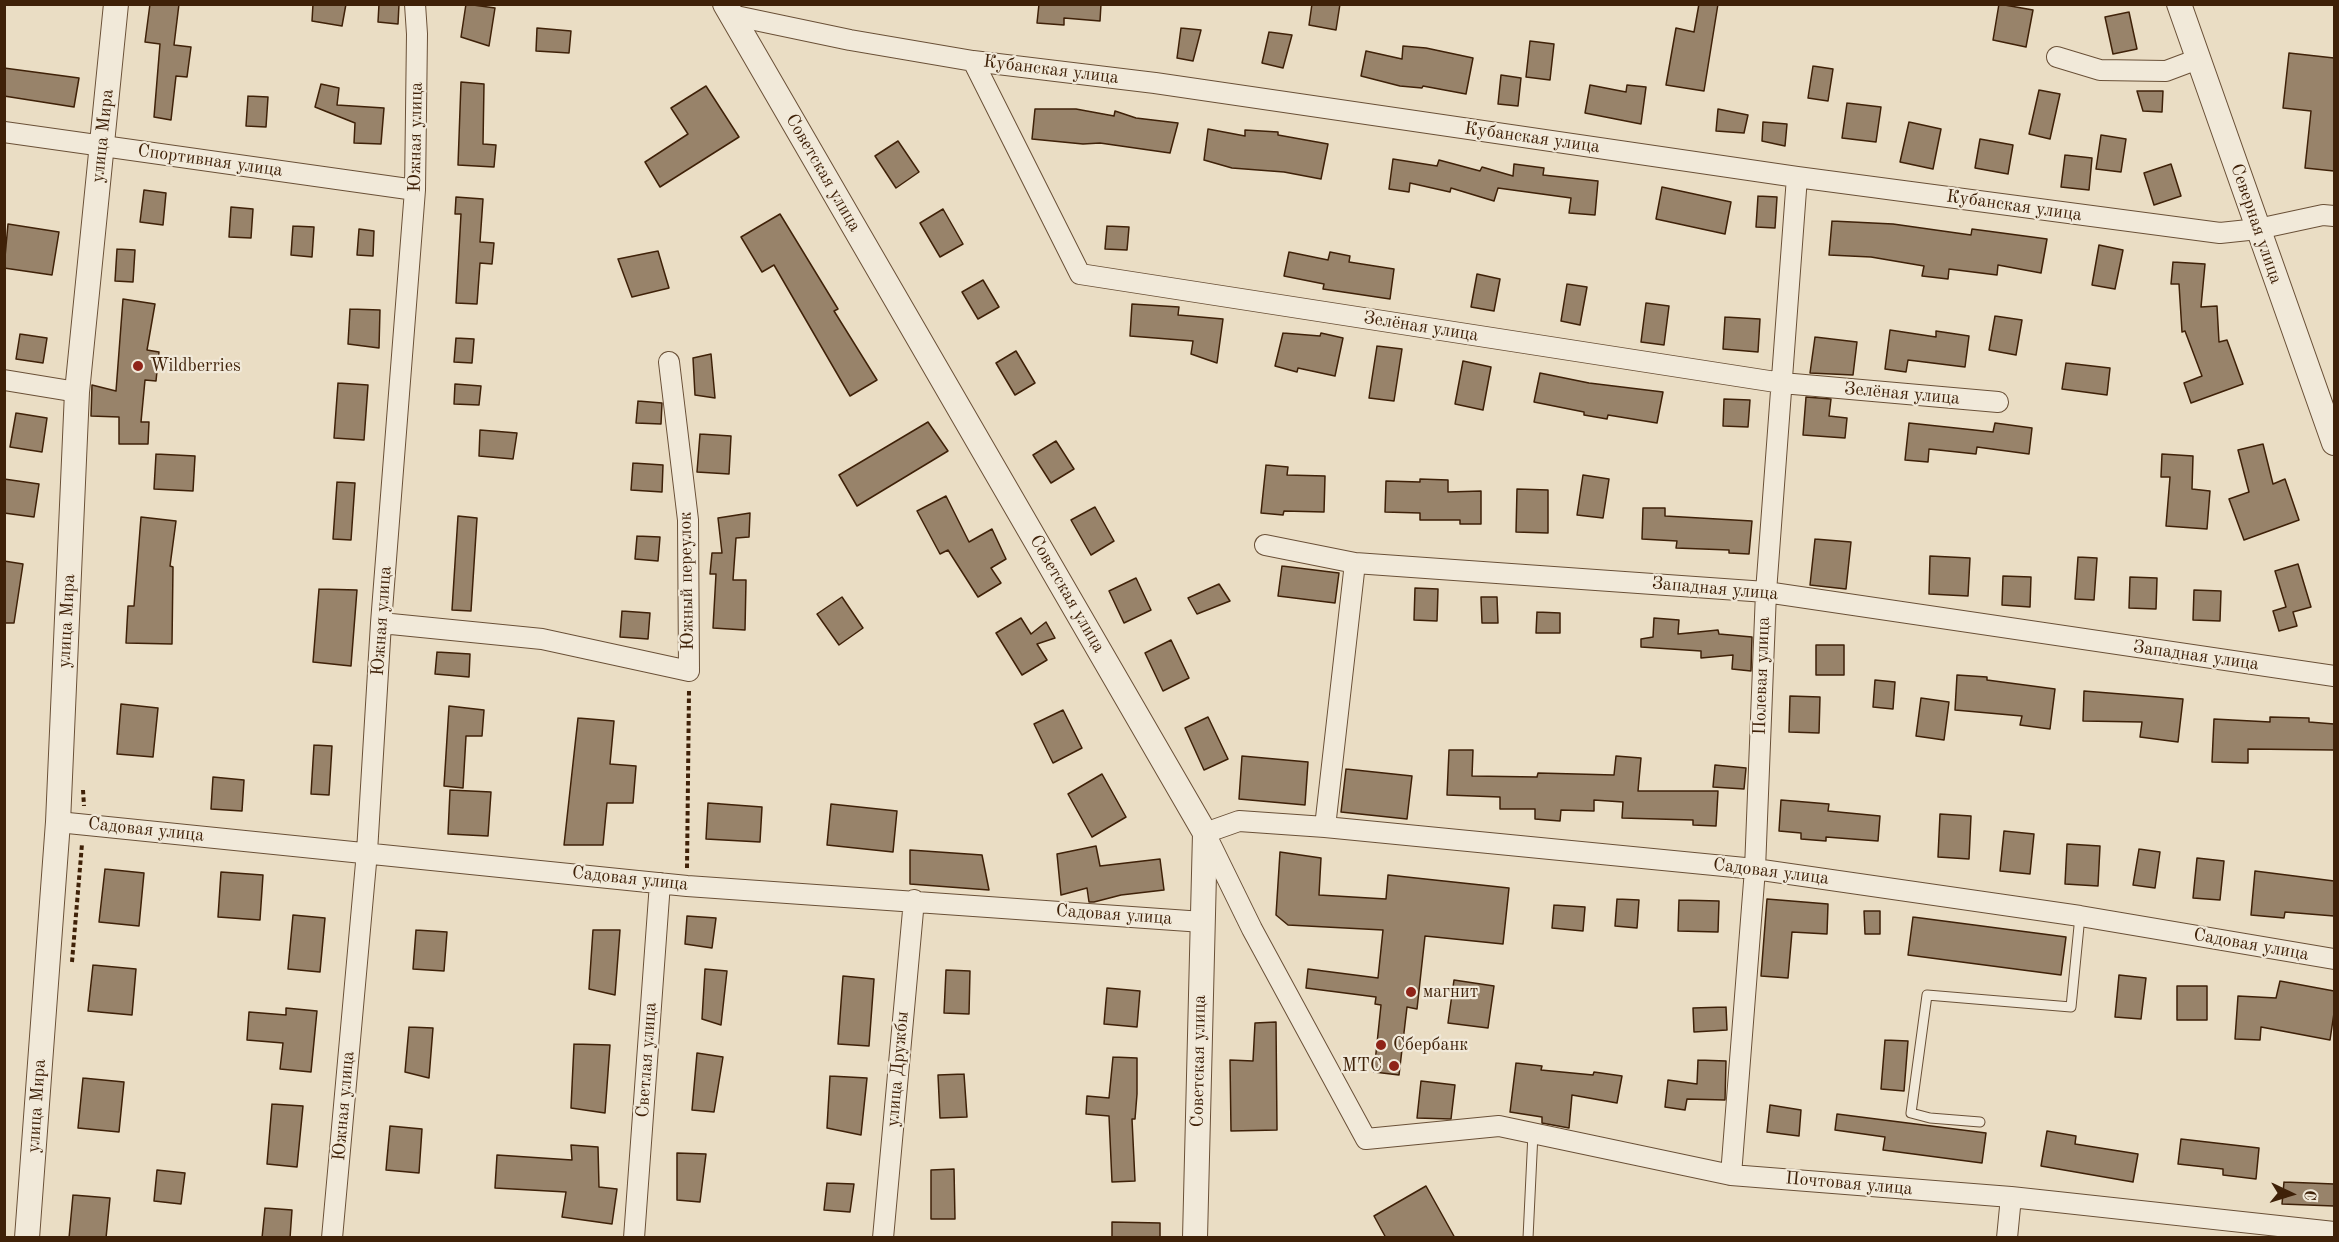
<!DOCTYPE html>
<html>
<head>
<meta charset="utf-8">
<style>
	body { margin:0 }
	#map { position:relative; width:2339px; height:1242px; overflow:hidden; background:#eaddc4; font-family:"Old Standard TT",serif }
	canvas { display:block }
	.frame { position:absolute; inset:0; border:6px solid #3f2108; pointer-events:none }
	.north { position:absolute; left:2261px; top:1164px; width:60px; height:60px; -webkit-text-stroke:4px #f1e9d9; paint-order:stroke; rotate:94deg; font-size:16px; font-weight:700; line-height:24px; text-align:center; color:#3f2108 }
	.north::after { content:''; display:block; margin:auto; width:21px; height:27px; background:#3f2108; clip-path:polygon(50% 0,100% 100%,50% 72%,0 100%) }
</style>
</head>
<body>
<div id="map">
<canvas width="2339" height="1242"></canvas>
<div class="frame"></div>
<div class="north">С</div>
</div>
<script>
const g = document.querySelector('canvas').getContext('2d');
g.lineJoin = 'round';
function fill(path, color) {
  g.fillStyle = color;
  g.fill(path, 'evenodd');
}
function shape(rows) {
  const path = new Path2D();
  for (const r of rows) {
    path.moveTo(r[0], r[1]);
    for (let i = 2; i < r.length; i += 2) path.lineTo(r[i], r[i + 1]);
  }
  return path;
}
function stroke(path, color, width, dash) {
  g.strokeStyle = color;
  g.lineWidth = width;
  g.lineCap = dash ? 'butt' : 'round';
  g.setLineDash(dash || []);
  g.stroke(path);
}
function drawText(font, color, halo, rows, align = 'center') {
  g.font = font + ' "Old Standard TT",serif';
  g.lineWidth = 4.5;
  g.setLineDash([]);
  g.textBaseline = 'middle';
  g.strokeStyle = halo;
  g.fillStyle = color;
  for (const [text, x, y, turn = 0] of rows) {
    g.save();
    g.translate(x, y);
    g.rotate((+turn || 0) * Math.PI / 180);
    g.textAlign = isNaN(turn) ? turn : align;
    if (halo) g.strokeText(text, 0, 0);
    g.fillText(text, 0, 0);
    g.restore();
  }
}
const building = shape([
	[150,4,179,4,174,45,191,47,187,77,176,76,171,120,154,117,160,44,145,42,150,4],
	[313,4,346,4,342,26,312,21,313,4],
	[379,4,399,4,398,24,378,22,379,4],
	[466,4,495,8,489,46,461,37,466,4],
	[1039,4,1101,4,1100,21,1064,18,1064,25,1037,23,1039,4],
	[1312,4,1340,4,1336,30,1309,25,1312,4],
	[1699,4,1718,4,1704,91,1666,85,1676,28,1694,32,1699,4],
	[1999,4,2033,10,2026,47,1993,40,1999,4],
	[2129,12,2137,49,2113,54,2105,17,2129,12],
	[537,28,571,31,569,53,536,51,537,28],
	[1181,28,1201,30,1193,61,1177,58,1181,28],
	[1269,32,1292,35,1283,68,1262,63,1269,32],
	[1530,41,1554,44,1550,80,1526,77,1530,41],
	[1403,46,1426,48,1473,58,1466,94,1423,86,1422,88,1400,86,1361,76,1366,51,1402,59,1403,46],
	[2289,53,2334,58,2334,171,2305,168,2311,111,2283,108,2289,53],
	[1813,66,1833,69,1828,101,1808,98,1813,66],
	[4,68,79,78,74,107,4,96,4,68],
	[1501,75,1521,78,1518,106,1498,104,1501,75],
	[461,82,484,84,483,144,496,145,494,167,458,165,461,82],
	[321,84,339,88,337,105,384,108,381,144,354,143,355,123,315,107,321,84],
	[1590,85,1626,92,1627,85,1646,87,1641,124,1585,113,1590,85],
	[706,86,739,137,660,187,645,162,688,134,671,108,706,86],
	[2039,90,2060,94,2050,139,2029,134,2039,90],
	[2137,91,2163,91,2162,112,2143,111,2137,91],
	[248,96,268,97,266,127,246,126,248,96],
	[1847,103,1881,107,1876,142,1842,138,1847,103],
	[1035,109,1076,109,1114,116,1115,111,1136,118,1178,123,1170,153,1100,143,1083,144,1032,139,1035,109],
	[1718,109,1748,115,1744,133,1716,131,1718,109],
	[1763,122,1787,124,1785,146,1762,141,1763,122],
	[1909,122,1941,129,1933,169,1900,162,1909,122],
	[1208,129,1245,136,1245,130,1278,132,1278,135,1328,144,1321,179,1284,172,1232,168,1204,160,1208,129],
	[2101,135,2126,139,2121,172,2096,169,2101,135],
	[1980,139,2013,145,2008,174,1975,168,1980,139],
	[898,141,919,172,896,188,875,156,898,141],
	[2065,155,2092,158,2089,190,2061,187,2065,155],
	[1393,159,1437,166,1439,160,1480,171,1482,167,1513,176,1514,164,1544,168,1543,175,1598,181,1595,215,1569,213,1571,198,1498,188,1494,201,1451,188,1450,192,1410,183,1409,192,1389,189,1393,159],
	[2171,164,2181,196,2154,205,2144,173,2171,164],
	[1662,187,1731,202,1725,234,1656,219,1662,187],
	[144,190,166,193,163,225,140,222,144,190],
	[1758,196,1777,197,1775,228,1756,227,1758,196],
	[456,197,483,199,480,242,494,243,492,264,480,263,477,304,456,303,461,214,455,214,456,197],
	[231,207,253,209,251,238,229,237,231,207],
	[943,209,963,244,940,257,920,223,943,209],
	[780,214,838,309,834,311,877,380,850,396,774,265,762,272,741,237,780,214],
	[1832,221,1893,224,1971,235,1972,229,2047,239,2041,273,1998,265,1997,275,1949,269,1948,279,1922,276,1924,266,1871,257,1829,255,1832,221],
	[8,224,59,232,52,275,4,268,8,224],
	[293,226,314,227,312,257,291,255,293,226],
	[1107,226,1129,227,1127,250,1105,249,1107,226],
	[359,229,374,231,373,256,357,255,359,229],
	[2099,245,2123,250,2115,289,2092,285,2099,245],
	[117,249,135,250,133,282,115,281,117,249],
	[658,251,669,288,632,297,618,259,658,251],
	[1289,252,1328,260,1330,252,1350,256,1349,262,1394,269,1390,299,1323,289,1324,284,1284,276,1289,252],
	[2173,262,2205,264,2201,307,2217,306,2219,342,2227,340,2243,384,2191,403,2184,383,2202,376,2185,331,2182,332,2179,284,2171,284,2173,262],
	[1477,274,1500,279,1494,311,1471,307,1477,274],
	[983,280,999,307,978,319,962,292,983,280],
	[1567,284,1587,287,1580,325,1561,321,1567,284],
	[123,299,155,304,147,350,159,352,156,381,145,380,141,422,149,422,148,444,119,444,119,417,91,416,92,385,116,391,123,299],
	[1646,303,1669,306,1664,345,1641,342,1646,303],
	[1132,304,1179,307,1178,315,1223,319,1217,363,1191,354,1193,341,1130,336,1132,304],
	[350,309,380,310,379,348,348,344,350,309],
	[1995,316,2022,320,2016,355,1989,350,1995,316],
	[1725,317,1760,319,1758,352,1723,349,1725,317],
	[1890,330,1936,337,1936,331,1969,336,1965,367,1908,360,1906,372,1885,369,1890,330],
	[1283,333,1320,336,1321,333,1343,338,1335,376,1298,368,1297,372,1275,366,1283,333],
	[20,334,47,338,43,363,16,359,20,334],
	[1815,337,1857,342,1853,375,1810,373,1815,337],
	[456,338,474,339,472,363,454,362,456,338],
	[1377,346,1402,349,1394,401,1369,398,1377,346],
	[1016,351,1035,383,1015,395,996,363,1016,351],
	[711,354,715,398,695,395,693,358,711,354],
	[1463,361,1491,367,1483,410,1455,404,1463,361],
	[2066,363,2110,368,2107,395,2062,389,2066,363],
	[1540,373,1589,383,1663,392,1657,423,1608,415,1607,419,1584,415,1584,412,1534,402,1540,373],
	[338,383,368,385,364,440,334,438,338,383],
	[455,384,481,386,479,405,454,404,455,384],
	[1806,397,1831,399,1829,416,1847,418,1845,438,1803,435,1806,397],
	[1724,399,1750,400,1748,427,1723,426,1724,399],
	[638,401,662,403,661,424,636,423,638,401],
	[16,413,47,418,42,452,10,447,16,413],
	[928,422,948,451,857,506,839,475,928,422],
	[1909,423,1993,432,1995,423,2032,428,2029,454,1977,447,1976,454,1929,449,1928,462,1905,460,1909,423],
	[480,430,517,433,513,459,479,456,480,430],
	[700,434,731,436,729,474,697,472,700,434],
	[1056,441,1074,469,1051,483,1033,455,1056,441],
	[2263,444,2273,484,2285,479,2299,520,2244,540,2229,499,2249,492,2238,450,2263,444],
	[156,454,195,456,193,491,154,489,156,454],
	[2162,454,2193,456,2192,489,2210,491,2207,529,2166,526,2170,477,2161,477,2162,454],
	[633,463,663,465,662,492,631,490,633,463],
	[1266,465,1288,467,1287,475,1325,476,1324,512,1284,511,1283,515,1261,513,1266,465],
	[1583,475,1609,479,1603,518,1577,515,1583,475],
	[4,479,39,484,34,517,4,513,4,479],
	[1420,479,1448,480,1448,492,1481,491,1481,524,1460,524,1460,520,1420,520,1420,513,1385,512,1386,481,1420,482,1420,479],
	[337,482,355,483,351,540,333,539,337,482],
	[1517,489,1548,490,1548,533,1516,532,1517,489],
	[946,496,969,542,992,529,1006,559,991,568,1001,583,978,597,948,550,940,554,917,511,946,496],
	[1095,507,1114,541,1091,555,1071,520,1095,507],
	[1643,508,1665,508,1665,516,1752,521,1749,554,1729,553,1729,550,1676,548,1677,541,1642,539,1643,508],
	[750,513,749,537,736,538,733,580,746,580,745,630,713,628,716,574,710,574,712,553,722,553,718,518,750,513],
	[458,516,477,518,471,611,452,610,458,516],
	[141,517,176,521,170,566,173,567,172,644,126,643,128,606,134,606,141,517],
	[637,536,660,537,658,561,635,559,637,536],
	[1815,539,1851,542,1846,589,1810,585,1815,539],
	[1930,556,1970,558,1968,596,1929,594,1930,556],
	[2078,557,2097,558,2094,600,2075,599,2078,557],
	[4,561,23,564,14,623,4,623,4,561],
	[2298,564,2311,607,2293,612,2297,626,2279,631,2273,611,2286,607,2275,571,2298,564],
	[1282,566,1339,573,1335,603,1278,596,1282,566],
	[2003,576,2031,577,2030,607,2002,605,2003,576],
	[2130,577,2157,578,2156,609,2129,608,2130,577],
	[1136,578,1151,610,1124,623,1109,591,1136,578],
	[1219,584,1230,601,1197,614,1188,598,1219,584],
	[1415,588,1438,589,1437,621,1414,620,1415,588],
	[319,589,357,590,351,666,313,662,319,589],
	[2194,590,2221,591,2220,621,2193,620,2194,590],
	[842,597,863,628,839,645,817,614,842,597],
	[1481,597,1497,597,1498,623,1482,623,1481,597],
	[622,611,650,613,648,639,620,637,622,611],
	[1537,612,1560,613,1560,633,1536,633,1537,612],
	[1021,618,1031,634,1046,622,1055,638,1037,644,1047,660,1022,675,996,633,1021,618],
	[1654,618,1679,620,1678,634,1718,630,1719,634,1752,637,1751,671,1732,669,1733,655,1701,658,1701,651,1641,647,1641,639,1653,637,1654,618],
	[1171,640,1189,678,1163,691,1145,653,1171,640],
	[1816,645,1844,645,1844,675,1816,675,1816,645],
	[437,652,470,654,469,677,435,674,437,652],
	[1957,675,1987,677,1987,680,2055,689,2050,729,2020,725,2022,716,1955,710,1957,675],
	[1875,680,1895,682,1893,709,1873,707,1875,680],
	[2084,691,2183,699,2178,742,2140,737,2142,722,2083,721,2084,691],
	[1790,696,1820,697,1819,733,1789,732,1790,696],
	[1921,698,1949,702,1944,740,1916,736,1921,698],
	[121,704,158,708,153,757,117,754,121,704],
	[449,706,484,710,482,736,466,736,463,788,444,786,449,706],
	[1063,710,1082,748,1053,763,1034,724,1063,710],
	[1208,717,1228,759,1204,770,1185,728,1208,717],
	[2270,717,2309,718,2309,722,2334,724,2334,750,2248,749,2248,763,2212,762,2214,719,2270,722,2270,717],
	[578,718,614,721,610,764,636,766,633,803,607,803,603,845,564,845,578,718],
	[314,745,332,746,329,795,311,794,314,745],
	[1449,750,1473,750,1472,776,1537,777,1538,773,1614,775,1616,756,1641,758,1638,791,1718,791,1716,826,1693,825,1693,820,1622,818,1623,802,1594,800,1594,811,1561,810,1560,821,1535,819,1535,809,1500,809,1500,797,1447,795,1449,750],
	[1242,756,1308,762,1305,805,1239,799,1242,756],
	[1715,765,1746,768,1744,789,1713,787,1715,765],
	[1346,769,1412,776,1407,819,1341,812,1346,769],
	[1102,774,1126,817,1092,837,1068,794,1102,774],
	[213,777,244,780,242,811,211,809,213,777],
	[450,790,491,792,488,836,448,834,450,790],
	[1781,800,1829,804,1828,811,1880,816,1878,841,1826,837,1826,841,1801,839,1801,833,1779,831,1781,800],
	[708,803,762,807,760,842,706,839,708,803],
	[831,804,897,811,893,852,827,845,831,804],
	[1940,814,1971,816,1969,859,1938,857,1940,814],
	[2004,831,2034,834,2030,874,2000,871,2004,831],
	[2067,844,2100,846,2098,886,2065,884,2067,844],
	[1096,846,1100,866,1160,859,1164,890,1121,895,1094,902,1089,902,1087,888,1061,895,1057,854,1096,846],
	[2139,849,2160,852,2155,888,2133,885,2139,849],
	[910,850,982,855,989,890,910,884,910,850],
	[1280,852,1321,858,1319,895,1386,899,1388,875,1509,888,1503,944,1425,936,1417,1009,1407,1007,1399,1075,1374,1072,1381,1005,1375,1004,1376,997,1306,988,1308,969,1378,978,1383,930,1288,925,1276,915,1280,852],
	[2197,858,2224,861,2220,900,2193,898,2197,858],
	[105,869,144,873,139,926,99,922,105,869],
	[2255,871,2334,881,2334,916,2285,912,2284,918,2251,915,2255,871],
	[221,872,263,875,260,920,218,917,221,872],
	[1617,899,1639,900,1637,928,1615,926,1617,899],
	[1767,899,1828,904,1827,934,1792,932,1788,978,1761,976,1767,899],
	[1679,900,1719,901,1718,932,1678,931,1679,900],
	[1554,905,1585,907,1583,931,1552,928,1554,905],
	[1864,911,1880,911,1880,934,1865,934,1864,911],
	[293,915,325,918,320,972,288,969,293,915],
	[687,916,716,918,712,948,685,944,687,916],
	[1913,917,2066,937,2061,975,1908,955,1913,917],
	[416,930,447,932,444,971,413,969,416,930],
	[593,930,620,930,615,995,589,989,593,930],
	[93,965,136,969,132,1015,88,1011,93,965],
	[705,969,727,971,721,1025,702,1019,705,969],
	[946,970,970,971,969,1014,944,1013,946,970],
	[2119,975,2146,978,2141,1019,2115,1017,2119,975],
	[843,976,874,979,869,1046,838,1044,843,976],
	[1454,980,1494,986,1488,1028,1448,1023,1454,980],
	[2280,981,2334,991,2334,1013,2330,1040,2261,1027,2260,1040,2235,1039,2238,996,2276,998,2280,981],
	[2177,986,2207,986,2207,1020,2177,1020,2177,986],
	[1107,988,1140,991,1137,1027,1104,1024,1107,988],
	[1726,1007,1727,1030,1694,1032,1693,1008,1726,1007],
	[286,1008,317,1011,311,1072,280,1069,283,1043,247,1040,249,1012,286,1015,286,1008],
	[1276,1022,1277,1130,1231,1131,1230,1060,1253,1061,1255,1023,1276,1022],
	[409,1027,433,1028,429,1078,405,1072,409,1027],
	[1885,1040,1908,1041,1904,1091,1881,1089,1885,1040],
	[574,1044,610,1045,605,1113,571,1108,574,1044],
	[697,1053,723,1057,714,1112,692,1110,697,1053],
	[1113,1057,1137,1058,1137,1094,1135,1119,1132,1119,1135,1181,1112,1182,1109,1116,1086,1114,1087,1096,1109,1098,1113,1057],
	[1698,1060,1726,1061,1725,1100,1687,1099,1685,1110,1665,1107,1668,1080,1697,1084,1698,1060],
	[1516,1063,1542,1066,1541,1070,1593,1075,1594,1072,1622,1076,1617,1103,1572,1095,1569,1128,1542,1123,1542,1117,1510,1112,1516,1063],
	[964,1074,967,1117,940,1118,938,1075,964,1074],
	[830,1076,867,1078,861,1135,827,1128,830,1076],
	[83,1078,124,1082,119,1132,78,1128,83,1078],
	[1421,1081,1455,1085,1451,1119,1417,1118,1421,1081],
	[272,1104,303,1106,297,1167,267,1164,272,1104],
	[1770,1105,1801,1110,1799,1136,1767,1132,1770,1105],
	[1837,1114,1986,1133,1982,1163,1883,1150,1885,1137,1835,1130,1837,1114],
	[390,1126,422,1129,419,1173,386,1170,390,1126],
	[2047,1131,2076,1136,2075,1144,2138,1154,2133,1182,2041,1166,2047,1131],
	[2181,1139,2259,1148,2256,1179,2223,1175,2223,1169,2178,1164,2181,1139],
	[571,1145,598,1147,599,1187,617,1189,612,1224,562,1217,566,1192,495,1188,497,1155,572,1160,571,1145],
	[677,1153,706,1154,700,1202,677,1200,677,1153],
	[954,1169,955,1219,931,1219,931,1170,954,1169],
	[157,1170,185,1173,181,1204,154,1201,157,1170],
	[2284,1182,2334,1184,2334,1206,2282,1204,2284,1182],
	[827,1183,854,1184,850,1212,824,1210,827,1183],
	[1426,1186,1455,1238,1386,1238,1374,1216,1426,1186],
	[73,1195,110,1198,106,1238,69,1238,73,1195],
	[265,1208,292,1210,290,1238,262,1238,265,1208],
	[1112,1222,1160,1223,1160,1238,1112,1238,1112,1222]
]);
fill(building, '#98836a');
stroke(building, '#3f2108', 1.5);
const service = shape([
	[1980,1122,1930,1118,1911,1113,1927,995,2071,1007,2080,916],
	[1528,1238,1533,1133]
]);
const minor = shape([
	[731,15,850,40,973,61,1155,83,1797,177,2220,233,2258,229,2323,215,2334,216],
	[2057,57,2100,70,2166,71,2198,59],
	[973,61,1080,274,1782,383,1998,402],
	[4,132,415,190],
	[4,380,77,392],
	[1265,545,1355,563],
	[381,623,542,639,689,671,688,520,669,362],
	[58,822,687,886,1203,922],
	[1325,827,1355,563,1766,592,2334,676],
	[2334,959,2080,916,1755,869,1325,827,1239,821,1205,833,1252,929,1366,1139,1499,1126,1731,1175,2011,1197,2334,1232],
	[1731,1175,1755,869,1766,592,1797,177],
	[332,1238,367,852,381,623,415,190,417,34,415,4],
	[634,1238,660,883],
	[883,1238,914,900],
	[2007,1238,2011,1197]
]);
const tertiary = shape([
	[725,4,1205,833,1195,1238],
	[2179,4,2334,443],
	[27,1238,58,822,77,392,116,4]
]);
stroke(service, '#6a5037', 11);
stroke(minor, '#6a5037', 22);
stroke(tertiary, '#6a5037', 26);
stroke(shape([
	[83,790,84,806],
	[687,868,689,690],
	[72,962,82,844]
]), '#3f2108', 4, [4.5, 3]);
stroke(service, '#f1e9d9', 9);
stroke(minor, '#f1e9d9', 20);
stroke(tertiary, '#f1e9d9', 24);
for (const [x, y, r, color] of [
	[138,366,6,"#8f2418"],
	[1411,992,6,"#8f2418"],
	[1381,1045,6,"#8f2418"],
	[1394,1066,6,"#8f2418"]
]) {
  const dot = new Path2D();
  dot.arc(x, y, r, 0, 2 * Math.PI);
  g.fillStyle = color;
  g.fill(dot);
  stroke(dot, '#f1e9d9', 2);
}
drawText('18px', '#3f2108', '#f1e9d9', [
	["Кубанская улица",1051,70,7],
	["улица Мира",103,136,-84],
	["Южная улица",416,137,-89],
	["Кубанская улица",1532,138,8],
	["Спортивная улица",210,161,8],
	["Советская улица",823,173,60],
	["Кубанская улица",2014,206,8],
	["Северная улица",2256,224,71],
	["Зелёная улица",1421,327,9],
	["Зелёная улица",1902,394,5],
	["Южный переулок",687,581,-91],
	["Западная улица",1715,589,5],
	["Советская улица",1067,594,60],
	["улица Мира",67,621,-87],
	["Южная улица",382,621,-86],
	["Западная улица",2196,656,8],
	["Полевая улица",1762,676,-88],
	["Садовая улица",146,830,6],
	["Садовая улица",1771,872,7],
	["Садовая улица",630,879,6],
	["Садовая улица",1114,915,4],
	["Садовая улица",2251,945,10],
	["Светлая улица",647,1060,-86],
	["Советская улица",1199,1061,-89],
	["улица Дружбы",898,1069,-85],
	["улица Мира",37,1106,-86],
	["Южная улица",344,1106,-85],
	["Почтовая улица",1849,1184,5]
]);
drawText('18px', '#3f2108', '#f1e9d9', [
	["Wildberries",150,366],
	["магнит",1423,992],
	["Сбербанк",1393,1045],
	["МТС",1382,1066,"right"]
], 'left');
</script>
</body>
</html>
